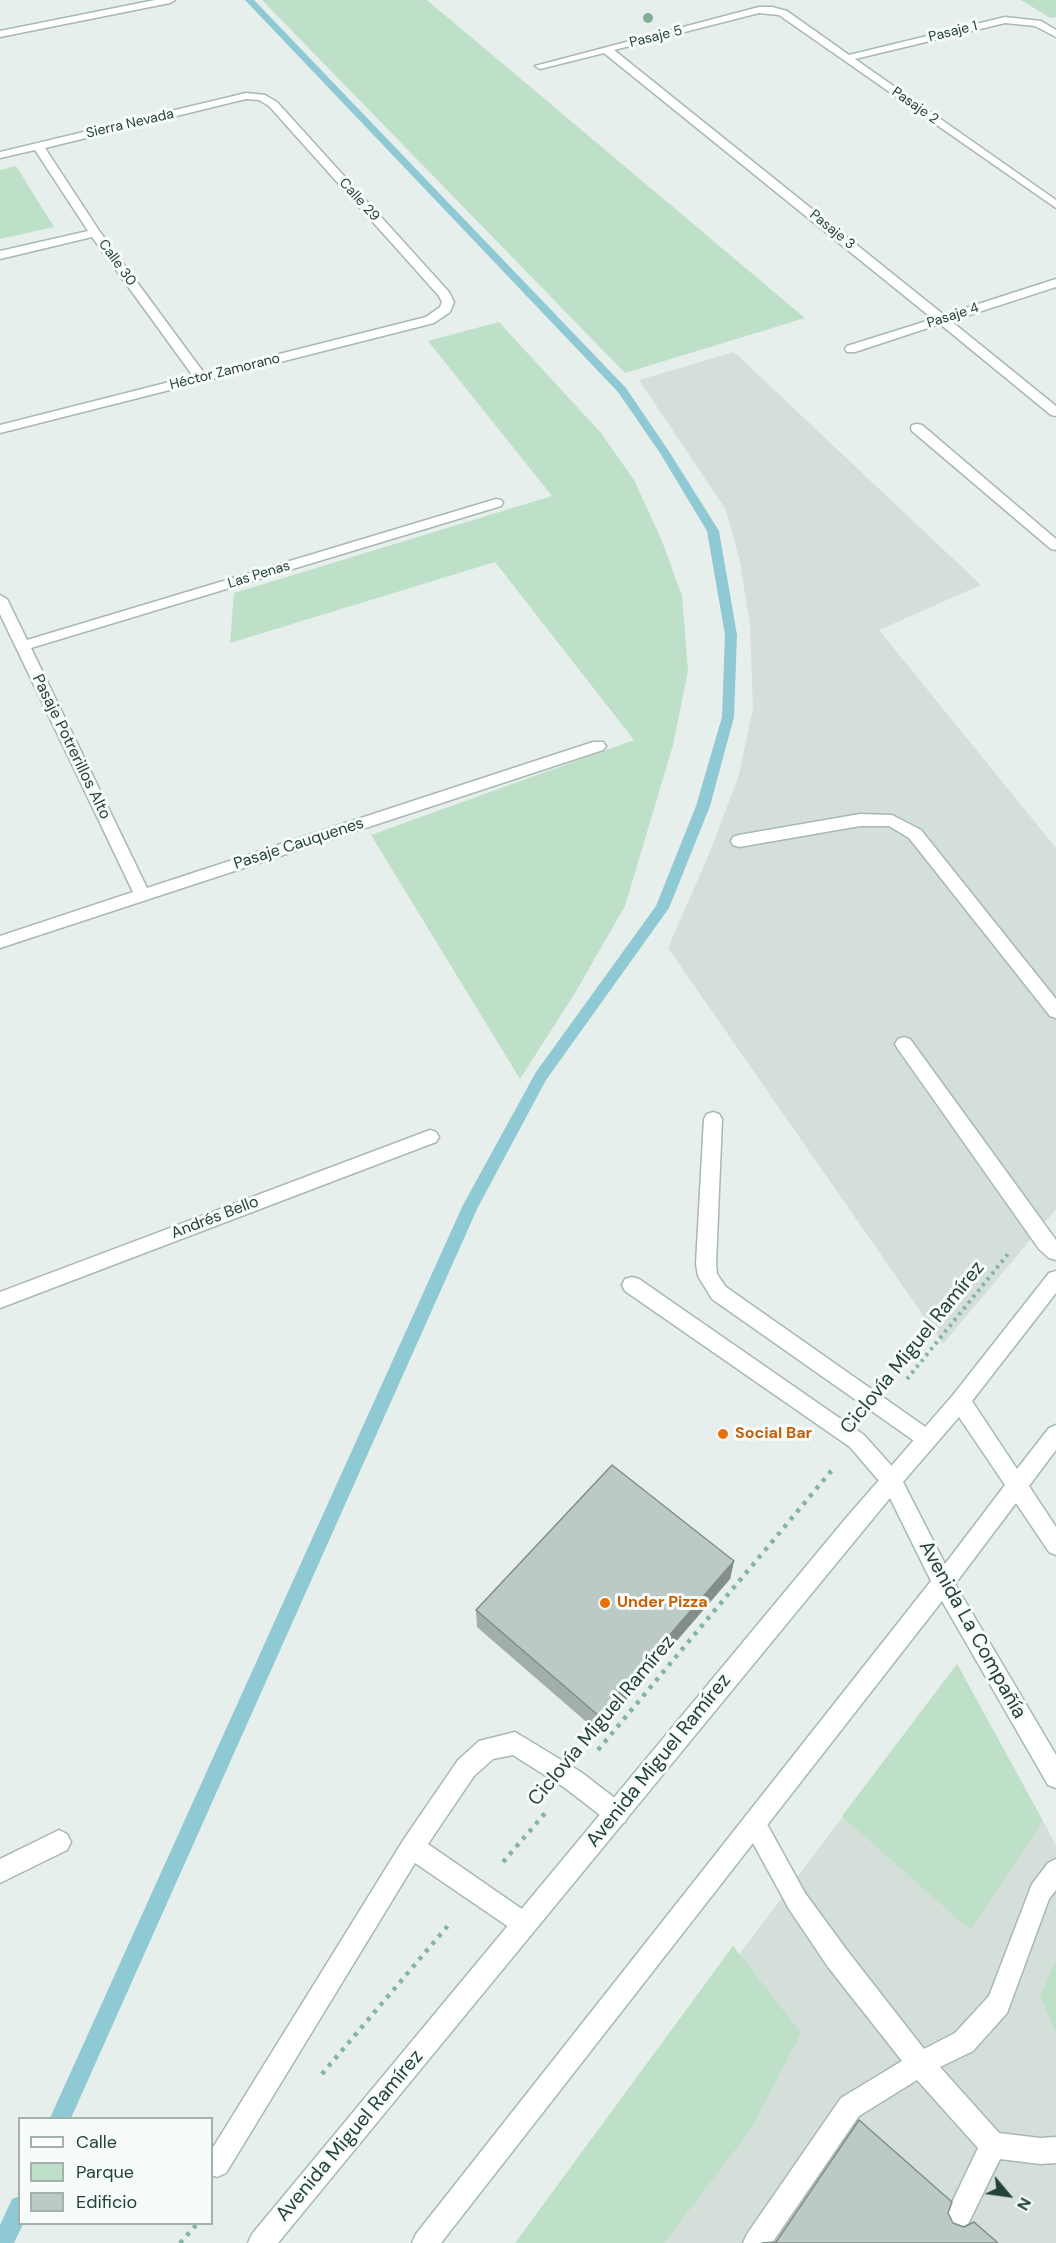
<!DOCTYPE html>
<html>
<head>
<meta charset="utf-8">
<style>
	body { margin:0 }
	#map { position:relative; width:1056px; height:2243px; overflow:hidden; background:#e6efeb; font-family:"DM Sans",sans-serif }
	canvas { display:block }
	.legend { position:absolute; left:18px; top:2117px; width:195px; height:108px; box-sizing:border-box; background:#f7fbf9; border:2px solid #a3b1ad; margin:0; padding:8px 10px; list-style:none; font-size:18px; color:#24423a }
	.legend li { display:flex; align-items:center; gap:12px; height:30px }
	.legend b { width:30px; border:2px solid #a3b1ad }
	.north { position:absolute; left:978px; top:2165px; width:60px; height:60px; -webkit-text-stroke:4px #f7fbf9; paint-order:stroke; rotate:119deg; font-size:16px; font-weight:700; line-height:24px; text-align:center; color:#24423a }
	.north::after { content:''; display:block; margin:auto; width:21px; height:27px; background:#24423a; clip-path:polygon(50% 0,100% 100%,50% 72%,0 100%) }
</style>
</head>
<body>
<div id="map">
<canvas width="1056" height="2243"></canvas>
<ul class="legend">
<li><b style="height:8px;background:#fff"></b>Calle</li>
<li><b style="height:16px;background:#bfe0c8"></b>Parque</li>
<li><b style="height:16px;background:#bbcac4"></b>Edificio</li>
</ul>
<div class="north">N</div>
</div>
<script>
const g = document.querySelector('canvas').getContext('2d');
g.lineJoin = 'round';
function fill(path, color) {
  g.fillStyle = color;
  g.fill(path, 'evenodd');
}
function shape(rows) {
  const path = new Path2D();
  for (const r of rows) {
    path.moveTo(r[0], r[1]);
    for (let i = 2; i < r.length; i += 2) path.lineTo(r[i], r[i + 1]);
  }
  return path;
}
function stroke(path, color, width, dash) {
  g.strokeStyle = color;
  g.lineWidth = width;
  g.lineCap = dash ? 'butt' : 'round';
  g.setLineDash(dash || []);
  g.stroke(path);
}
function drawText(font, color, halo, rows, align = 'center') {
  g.font = font + ' "DM Sans",sans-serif';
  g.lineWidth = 6;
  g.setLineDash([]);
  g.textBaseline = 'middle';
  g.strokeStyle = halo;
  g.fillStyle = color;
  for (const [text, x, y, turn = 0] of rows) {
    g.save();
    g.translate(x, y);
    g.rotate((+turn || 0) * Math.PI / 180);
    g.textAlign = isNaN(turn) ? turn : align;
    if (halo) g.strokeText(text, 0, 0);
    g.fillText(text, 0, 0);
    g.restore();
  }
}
fill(shape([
	[734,352,981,585,879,630,1056,848,1056,1209,943,1344,668,948,709,854,739,775,753,708,750,625,740,562,726,510,639,380],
	[957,1664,1056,1845,1056,2243,523,2243]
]), '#d4dfda');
fill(shape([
	[262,0,427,0,805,318,625,373],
	[1021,0,1056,0,1056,17,1050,18],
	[16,166,54,227,0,239,0,170],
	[499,322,601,433,634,480,662,541,682,596,688,671,673,745,625,906,575,993,520,1079,371,835,634,740,495,562,230,643,234,593,552,496,428,341],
	[957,1664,1043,1821,970,1930,842,1816],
	[733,1946,801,2033,751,2129,664,2243,515,2243],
	[1056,1961,1056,2033,1040,1996]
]), '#bfe0c8');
fill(shape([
	[245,0,254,0,626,388,670,453,719,531,737,635,734,717,710,806,669,908,546,1080,478,1207,71,2118,50,2118,463,1205,536,1072,656,906,696,806,722,717,725,635,707,531,660,453,618,392,245,0],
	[20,2196,20,2224,23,2224,14,2243,0,2243,0,2225,12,2199,20,2196]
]), '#8ec9d4');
const lane = shape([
	[917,424,922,425,1056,539,1056,550,1051,549,912,431,911,428,912,425,917,424],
	[860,814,892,815,921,830,1056,999,1056,1018,1050,1016,909,838,889,826,860,826,739,847,733,845,731,841,733,837,739,835,860,814],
	[904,1037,910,1039,1056,1240,1056,1260,1049,1258,1039,1249,898,1049,895,1044,898,1039,904,1037],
	[713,1112,719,1114,722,1119,716,1264,717,1274,726,1287,934,1433,937,1439,934,1445,927,1448,920,1445,712,1299,698,1276,696,1264,704,1119,707,1114,713,1112],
	[632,1277,639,1279,864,1435,899,1474,902,1481,899,1488,892,1490,885,1488,850,1447,625,1291,622,1285,625,1279,632,1277],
	[515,1732,581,1772,625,1806,629,1814,625,1822,617,1826,609,1822,565,1788,513,1755,493,1759,474,1776,428,1844,532,1916,536,1924,532,1932,524,1936,516,1932,415,1863,226,2173,217,2177,212,2175,212,2149,404,1839,458,1760,479,1741,515,1732],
	[754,1811,762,1815,805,1893,846,1949,924,2049,955,2033,989,1996,1032,1884,1048,1863,1056,1859,1056,1890,1049,1899,1007,2013,973,2051,940,2067,999,2133,1040,2138,1056,2137,1056,2163,1040,2164,1000,2159,968,2224,959,2228,950,2224,946,2215,978,2148,917,2080,859,2116,772,2243,743,2243,747,2234,841,2098,902,2061,828,1967,789,1909,742,1823,746,1815,754,1811]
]);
const street = shape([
	[155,0,175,0,170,3,0,37,0,31,155,0],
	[759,7,772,7,787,11,849,55,1005,17,1041,21,1056,30,1056,37,1035,26,1005,23,855,59,1056,200,1056,208,779,15,759,13,614,50,944,315,1056,279,1056,287,951,321,1056,406,1056,416,1051,415,940,324,855,352,847,352,845,349,847,346,933,319,604,53,540,69,535,66,759,7],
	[246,93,265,95,277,102,449,292,454,302,450,312,434,323,0,433,0,425,193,376,92,237,0,259,0,251,88,231,35,150,0,158,0,152,246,93],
	[246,99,259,100,269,106,439,296,442,302,440,307,426,317,204,373,100,232,45,148,246,99],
	[496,499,501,500,503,503,501,506,31,648,147,888,593,742,603,742,606,746,603,750,0,948,0,936,133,892,0,614,0,595,7,599,27,640,496,499],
	[430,1130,436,1132,439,1137,436,1142,0,1308,0,1292,430,1130],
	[59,1830,67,1834,71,1842,67,1850,0,1883,0,1859,59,1830]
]);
const secondary = shape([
	[1056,1271,1056,1293,972,1401,1017,1469,1049,1428,1056,1425,1056,1450,1029,1486,1056,1527,1056,1555,1049,1552,1016,1503,955,1584,1056,1755,1056,1788,1048,1785,942,1601,441,2243,412,2243,416,2234,931,1581,890,1498,278,2243,248,2243,252,2234,846,1518,953,1395,1049,1273,1056,1271],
	[959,1417,1005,1485,945,1564,903,1482,959,1417]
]);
stroke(lane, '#a8b8b2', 3);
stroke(street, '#a8b8b2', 3);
stroke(secondary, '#a4bbb3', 3);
stroke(shape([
	[907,1379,1008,1254]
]), '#86b3a5', 4, [3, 4.5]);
stroke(shape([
	[598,1750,832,1470],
	[503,1862,547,1811],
	[322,2074,451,1922],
	[180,2243,197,2224]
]), '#86b3a5', 4.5, [4, 6]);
fill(lane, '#fff');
fill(street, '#fff');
fill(secondary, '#fff');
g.fillStyle = '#80af93';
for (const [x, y] of [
	[648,18]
]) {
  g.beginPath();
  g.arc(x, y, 5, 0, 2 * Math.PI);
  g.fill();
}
fill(shape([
	[734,1561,730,1579,598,1732,477,1627,476,1610]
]), '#a1aea9');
fill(shape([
	[734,1561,730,1579,598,1732,599,1716]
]), '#838d89');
const building = shape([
	[612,1465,734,1561,599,1716,476,1610,612,1465],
	[859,2120,952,2202,948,2213,953,2223,964,2227,974,2222,998,2243,762,2243,776,2242,859,2120]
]);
fill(building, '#bbcac4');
stroke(building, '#838d89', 1.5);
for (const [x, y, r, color] of [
	[723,1434,6,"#e8710a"],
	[605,1603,6,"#e8710a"]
]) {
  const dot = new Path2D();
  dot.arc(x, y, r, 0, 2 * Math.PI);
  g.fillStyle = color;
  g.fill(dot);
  stroke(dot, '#f7fbf9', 2);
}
drawText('14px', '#24423a', '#f7fbf9', [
	["Pasaje 1",953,32,-14],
	["Pasaje 5",656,37,-14],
	["Pasaje 2",915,106,35],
	["Sierra Nevada",130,124,-13],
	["Calle 29",359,200,48],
	["Pasaje 3",832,230,39],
	["Calle 30",117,263,54],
	["Pasaje 4",953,316,-18],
	["Héctor Zamorano",225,372,-14],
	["Las Penas",259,575,-17]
]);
drawText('16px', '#24423a', '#f7fbf9', [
	["Pasaje Potrerillos Alto",71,747,64],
	["Pasaje Cauquenes",299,844,-18],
	["Andrés Bello",215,1218,-21]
]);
drawText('bold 16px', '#c56008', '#f7fbf9', [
	["Social Bar",735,1434],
	["Under Pizza",617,1603]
], 'left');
drawText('20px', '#24423a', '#f7fbf9', [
	["Ciclovía Miguel Ramírez",913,1348,-51],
	["Avenida La Compañía",972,1630,61],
	["Ciclovía Miguel Ramírez",602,1721,-50],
	["Avenida Miguel Ramírez",659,1761,-51],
	["Avenida Miguel Ramírez",350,2136,-50]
]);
</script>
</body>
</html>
